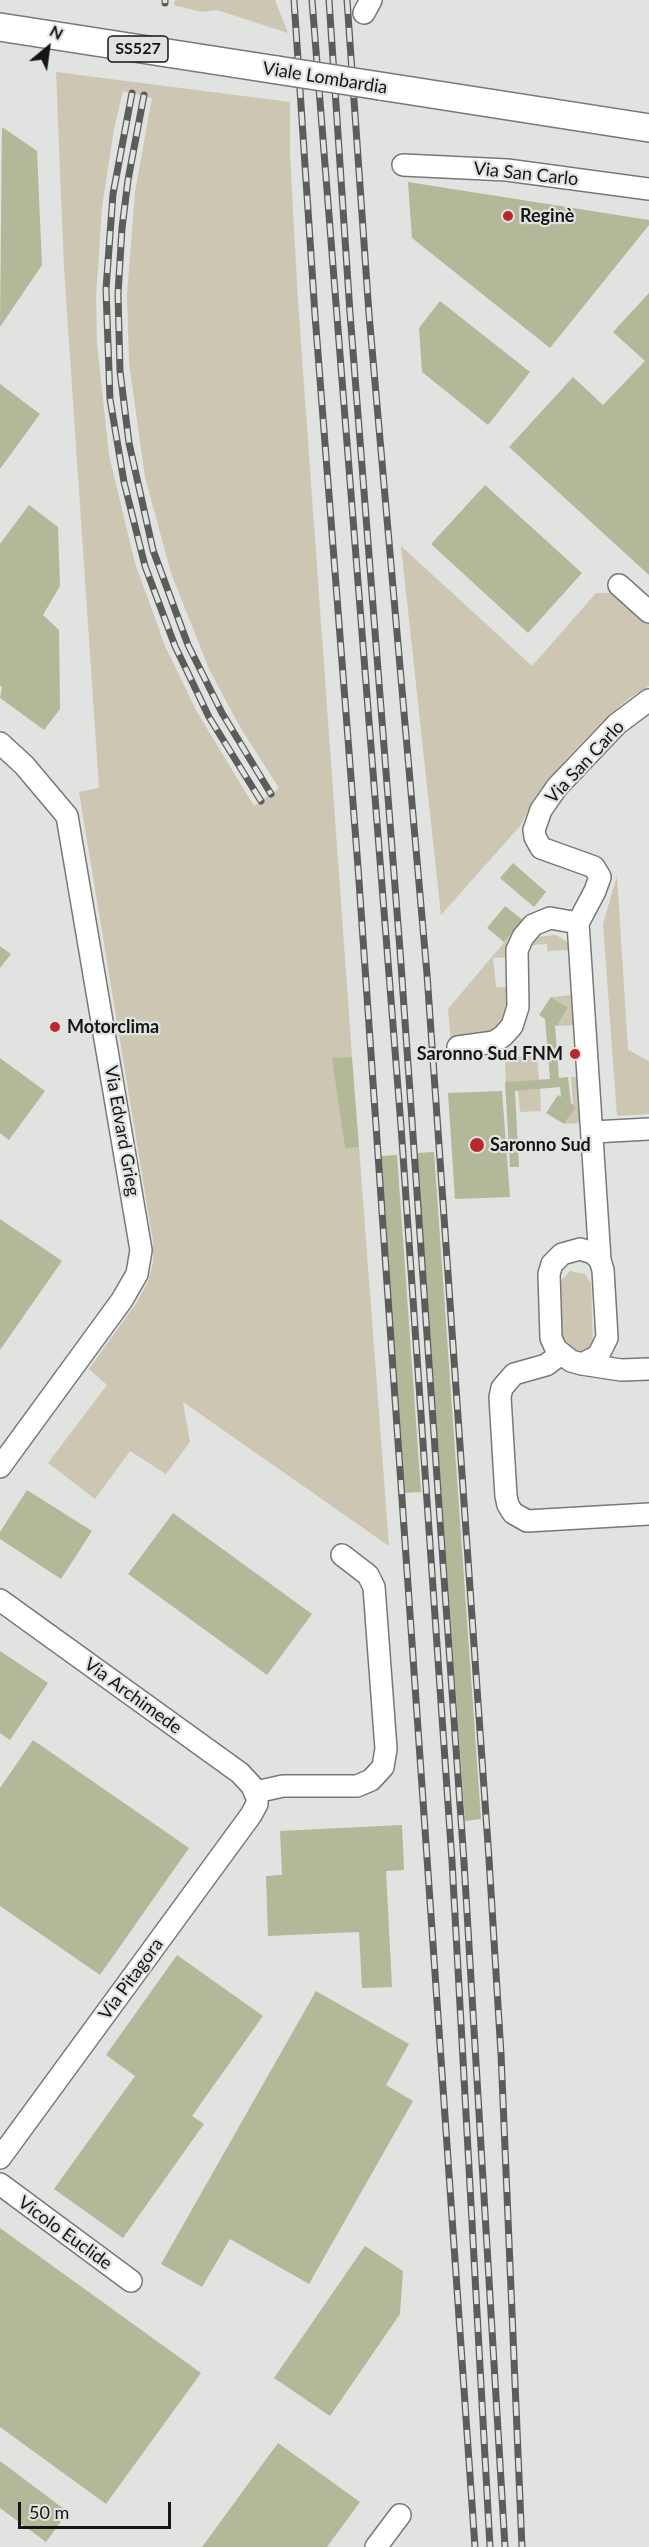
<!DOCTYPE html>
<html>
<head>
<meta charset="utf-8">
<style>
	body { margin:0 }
	#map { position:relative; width:649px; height:2547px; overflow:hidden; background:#e0e3df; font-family:Lato,sans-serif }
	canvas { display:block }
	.north { position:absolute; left:18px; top:18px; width:60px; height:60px; -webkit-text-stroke:4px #e0e3df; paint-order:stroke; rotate:29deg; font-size:16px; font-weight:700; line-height:24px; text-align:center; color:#141514 }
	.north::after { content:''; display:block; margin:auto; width:21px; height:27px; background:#141514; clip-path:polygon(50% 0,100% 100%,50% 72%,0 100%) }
	.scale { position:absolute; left:18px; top:2502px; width:153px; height:27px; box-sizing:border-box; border:3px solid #141514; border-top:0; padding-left:8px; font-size:18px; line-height:21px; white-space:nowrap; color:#141514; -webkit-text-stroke:4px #e0e3df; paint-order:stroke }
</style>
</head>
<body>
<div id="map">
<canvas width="649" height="2547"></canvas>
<div class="north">N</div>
<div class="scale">50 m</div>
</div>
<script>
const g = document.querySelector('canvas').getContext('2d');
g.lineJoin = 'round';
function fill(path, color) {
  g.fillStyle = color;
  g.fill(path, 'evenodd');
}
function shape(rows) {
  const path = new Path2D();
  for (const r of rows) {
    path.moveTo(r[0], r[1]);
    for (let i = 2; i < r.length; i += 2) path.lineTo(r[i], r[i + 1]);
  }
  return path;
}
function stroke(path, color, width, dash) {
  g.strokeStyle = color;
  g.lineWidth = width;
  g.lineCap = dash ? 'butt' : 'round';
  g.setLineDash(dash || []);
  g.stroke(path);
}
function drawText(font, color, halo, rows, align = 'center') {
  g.font = font + ' Lato,sans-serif';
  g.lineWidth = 4.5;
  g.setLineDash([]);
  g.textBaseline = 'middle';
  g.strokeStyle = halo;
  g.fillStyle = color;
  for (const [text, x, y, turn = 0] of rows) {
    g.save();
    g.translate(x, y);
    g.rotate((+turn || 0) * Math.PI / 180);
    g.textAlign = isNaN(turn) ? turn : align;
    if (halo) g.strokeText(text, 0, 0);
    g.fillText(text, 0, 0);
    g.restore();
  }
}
fill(shape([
	[175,0,275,0,288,33,217,10,202,12,174,5],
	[56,72,290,102,290,155,298,302,352,1057,333,1059,345,1149,359,1147,389,1546,183,1402,190,1442,166,1474,130,1451,95,1499,48,1463,107,1385,89,1369,137,1302,148,1282,153,1263,153,1241,79,792,99,788,64,267],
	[123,91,152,98,135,192,127,295,129,363,145,477,171,573,209,669,240,727,279,788,254,806,197,712,165,646,135,563,109,455,97,343,96,297,102,207,114,129],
	[401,546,532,666,596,593,616,593,649,623,649,686,628,699,602,722,569,756,537,794,520,826,441,915],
	[617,876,628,1050,649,1061,649,1114,617,1116,603,924],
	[523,920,514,934,509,957,493,958,496,987,511,987,513,1001,501,1031,451,1041,448,1009],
	[556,935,569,943,570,950,547,951,547,944,532,945,538,937],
	[572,995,574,1025,557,1026,568,1009,551,997],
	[537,1055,539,1080,506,1082,505,1058],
	[571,1077,578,1077,580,1123,564,1124,576,1107,573,1105],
	[540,1089,541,1111,520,1112,518,1090],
	[570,1271,585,1274,591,1284,593,1344,591,1348,576,1355,561,1340,560,1282]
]), '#cdc6b3');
fill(shape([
	[2,127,37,151,42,265,0,327],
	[408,182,649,220,649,225,550,348,412,238],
	[649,293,649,575,509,447,573,377,603,405,645,361,613,332],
	[440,301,530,372,488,425,422,372,419,328],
	[0,384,40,414,0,469],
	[485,485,582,573,528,633,431,544],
	[29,505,58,527,60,586,43,615,59,630,60,709,44,730,0,698,2,687,0,686,0,544],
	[513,863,546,892,534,907,500,878],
	[505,906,523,920,504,942,487,928],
	[0,946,11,954,0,968],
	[551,997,568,1008,557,1026,555,1025,559,1078,568,1077,571,1103,576,1107,564,1124,546,1113,558,1095,561,1097,560,1087,515,1091,519,1167,510,1167,505,1082,550,1079,545,1019,539,1015],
	[352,1057,359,1147,345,1149,332,1058],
	[0,1058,45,1091,9,1140,0,1133],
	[502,1091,510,1197,455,1199,448,1093],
	[434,1152,481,1819,465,1821,417,1153],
	[397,1155,421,1492,404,1493,381,1156],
	[0,1219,62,1261,0,1350],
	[27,1490,92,1531,61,1579,0,1539,0,1532],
	[173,1513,312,1614,267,1675,128,1574],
	[0,1651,48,1683,10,1740,0,1733],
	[33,1740,189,1848,100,1975,0,1906,0,1788],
	[402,1825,404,1870,386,1871,392,1987,362,1988,359,1932,268,1936,266,1876,282,1875,280,1831],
	[177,1955,263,2016,192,2116,204,2124,123,2238,54,2189,135,2076,106,2055],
	[316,1991,409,2044,386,2085,413,2101,309,2284,230,2239,202,2287,161,2264],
	[0,2228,201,2373,106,2504,0,2427],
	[365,2246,403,2271,400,2314,330,2416,274,2378],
	[278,2443,360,2502,327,2547,202,2547],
	[0,2461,68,2512,46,2542,0,2508]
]), '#b3b899');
const minor = shape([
	[364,13,371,0],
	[403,165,507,170,649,189],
	[619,585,649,612],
	[0,743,24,765,67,816,141,1250,137,1274,122,1300,0,1467],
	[458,1047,494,1042,503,1036,512,1026,518,1007,517,950,523,937,533,925,550,918,578,923],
	[593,1132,649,1129],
	[600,1260,578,923,595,891,600,877,594,867,541,848,535,837,534,830,541,810,557,787,617,724,649,700],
	[561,1354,546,1365,514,1374,502,1388,500,1397,506,1496,508,1505,513,1513,527,1521,649,1514],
	[582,1364,598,1356,607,1338,603,1270,600,1260,593,1253,580,1249,562,1254,552,1264,549,1274,551,1338,556,1349,571,1361,582,1364,621,1370,649,1369],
	[0,1600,240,1773,252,1786,257,1798,257,1804,251,1815,0,2158],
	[256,1792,283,1786,357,1786,371,1780,383,1767,386,1749,374,1587,368,1575,342,1555],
	[0,2184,131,2281],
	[376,2547,400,2515]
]);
const major = shape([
	[0,27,277,70],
	[380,86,649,128]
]);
stroke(minor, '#777976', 24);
stroke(major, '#777976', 30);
stroke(minor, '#fff', 21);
stroke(major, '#fff', 27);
const rail = shape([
	[294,0,315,315,358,867,475,2547],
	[312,0,401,1126,452,1861,490,2547],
	[329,0,350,313,400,950,464,1862,505,2547],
	[347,0,369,314,427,974,489,1859,501,2054,522,2547],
	[165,3,165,0],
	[132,93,113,194,106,289,110,399,124,482,145,566,175,646,209,717,261,801],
	[144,95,128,180,122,228,118,294,120,371,129,443,153,550,188,645,222,713,271,794]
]);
stroke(rail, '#5c5d5b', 7);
stroke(rail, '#e0e3df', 4.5, [14]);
const majorBridge = shape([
	[277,70,380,86]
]);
stroke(majorBridge, '#777976', 30, []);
stroke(majorBridge, '#fff', 27);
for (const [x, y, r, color] of [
	[508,216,6,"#b9292b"],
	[55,1027,6,"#b9292b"],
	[575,1054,6,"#b9292b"],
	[477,1145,8,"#b9292b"]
]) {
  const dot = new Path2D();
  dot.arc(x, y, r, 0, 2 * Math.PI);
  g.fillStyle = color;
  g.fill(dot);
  stroke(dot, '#e0e3df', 2);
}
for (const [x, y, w] of [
	[138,49,60]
]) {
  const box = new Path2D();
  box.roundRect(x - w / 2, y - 13, w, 26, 4.5);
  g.fillStyle = '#e0e3df';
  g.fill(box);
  stroke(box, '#141514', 1.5);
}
drawText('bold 16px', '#141514', null, [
	["SS527",138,49]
]);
drawText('18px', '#141514', '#e0e3df', [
	["Viale Lombardia",325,78,9],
	["Via San Carlo",526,174,6],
	["Via San Carlo",585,762,-47],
	["Via Edvard Grieg",122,1131,80],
	["Via Archimede",133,1696,36],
	["Via Pitagora",131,1979,-54],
	["Vicolo Euclide",65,2233,36]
]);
drawText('bold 18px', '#141514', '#e0e3df', [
	["Reginè",520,216],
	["Motorclima",67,1027],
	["Saronno Sud FNM",563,1054,"right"],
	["Saronno Sud",490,1145]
], 'left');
</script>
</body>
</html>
